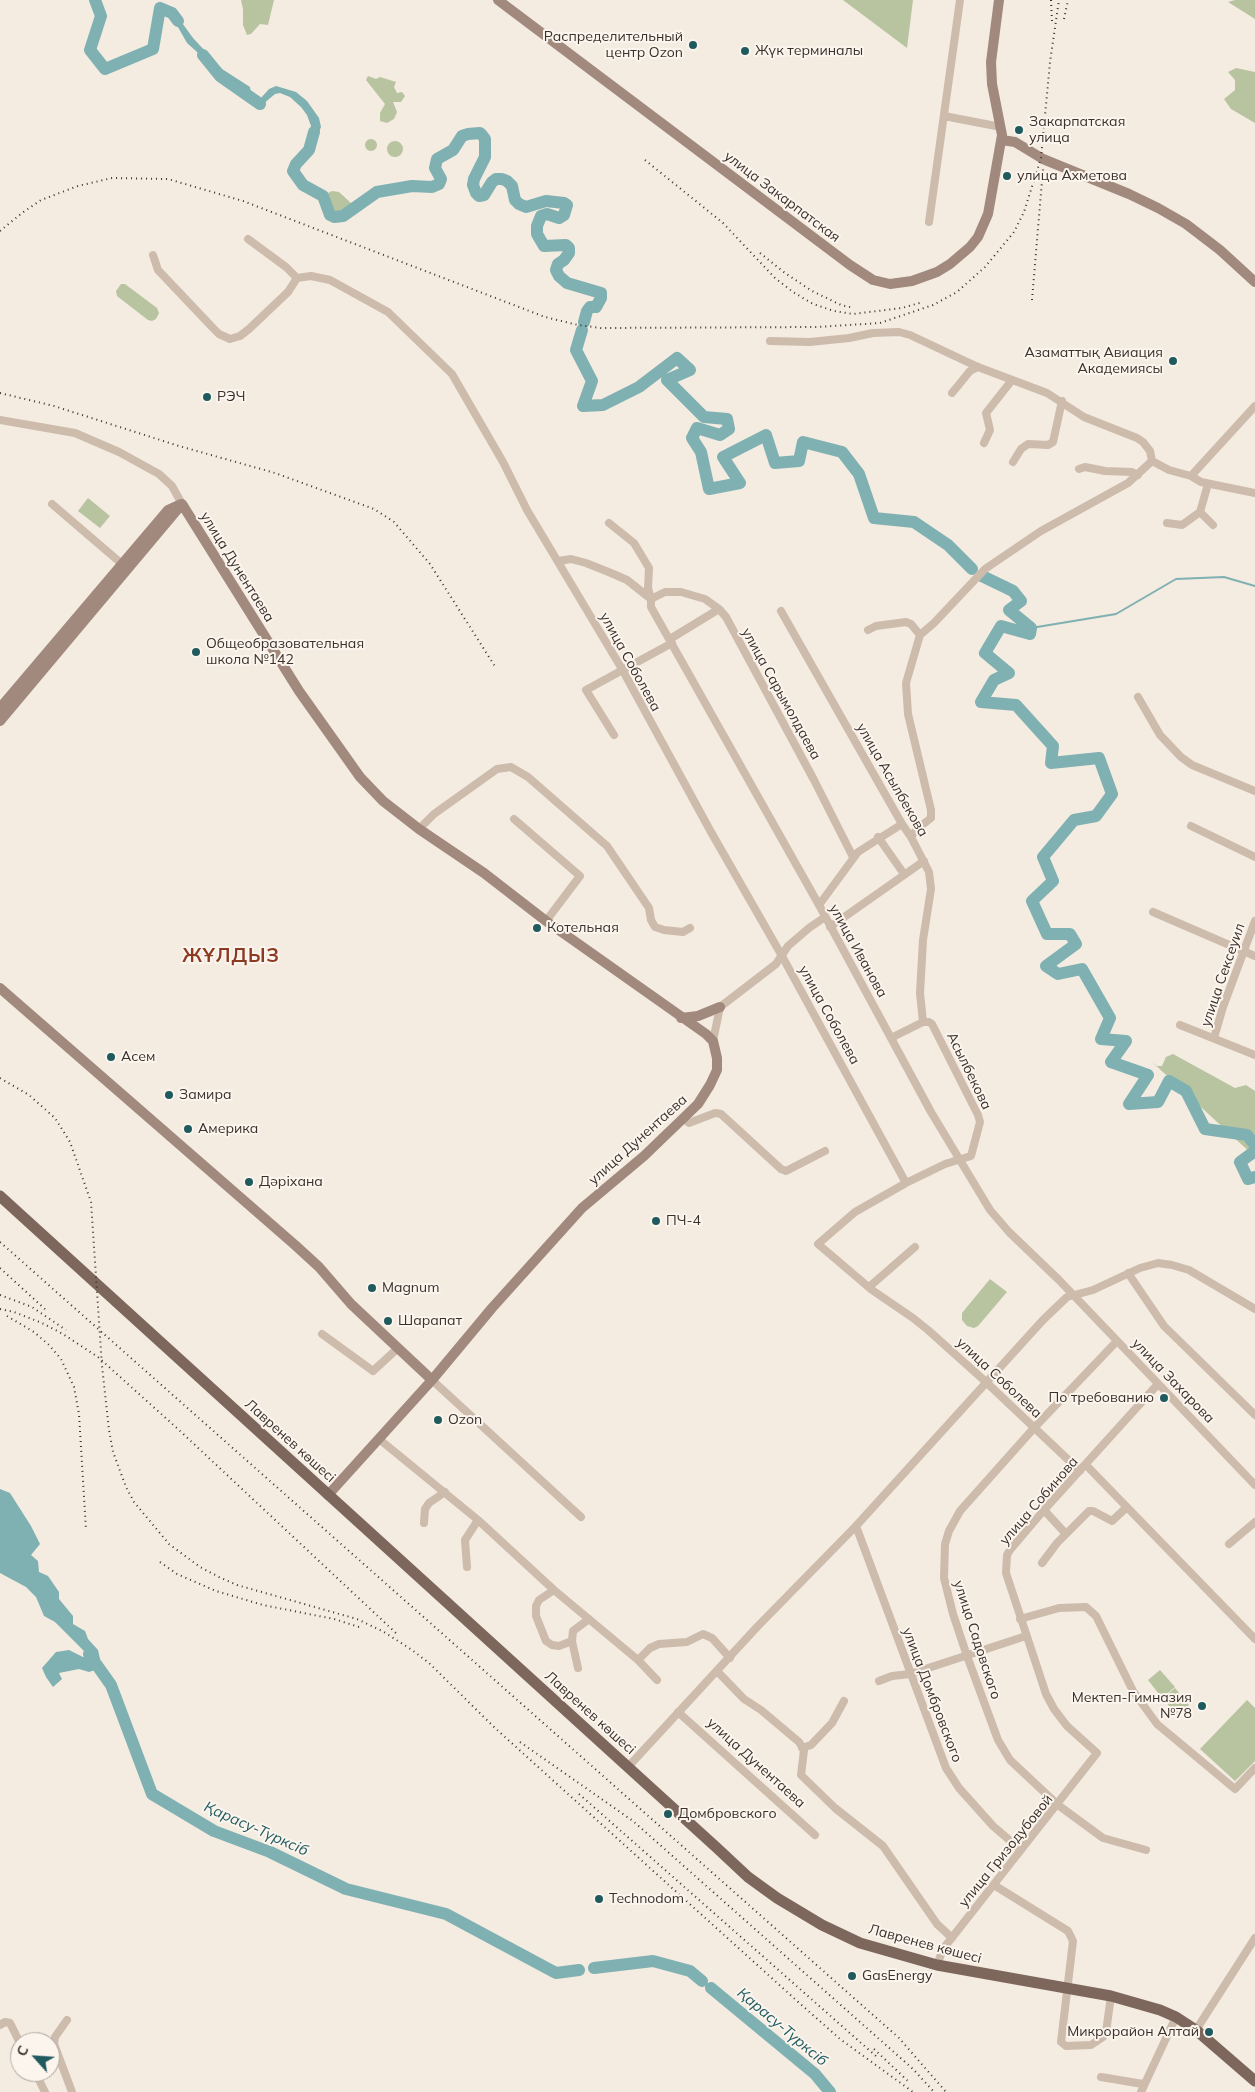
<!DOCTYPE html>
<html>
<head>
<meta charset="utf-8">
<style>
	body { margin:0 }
	#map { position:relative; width:1255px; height:2092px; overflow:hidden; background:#f4ebe1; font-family:Mulish,sans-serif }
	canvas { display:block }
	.north { position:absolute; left:10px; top:2032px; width:50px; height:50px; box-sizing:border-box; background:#fbf5ee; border:1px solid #aea6a0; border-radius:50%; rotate:296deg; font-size:14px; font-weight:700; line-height:20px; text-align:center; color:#3b302b }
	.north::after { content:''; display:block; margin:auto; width:18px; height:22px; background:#1f5a5e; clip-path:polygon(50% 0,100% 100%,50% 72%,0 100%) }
</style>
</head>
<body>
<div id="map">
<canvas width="1255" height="2092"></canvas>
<div class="north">С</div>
</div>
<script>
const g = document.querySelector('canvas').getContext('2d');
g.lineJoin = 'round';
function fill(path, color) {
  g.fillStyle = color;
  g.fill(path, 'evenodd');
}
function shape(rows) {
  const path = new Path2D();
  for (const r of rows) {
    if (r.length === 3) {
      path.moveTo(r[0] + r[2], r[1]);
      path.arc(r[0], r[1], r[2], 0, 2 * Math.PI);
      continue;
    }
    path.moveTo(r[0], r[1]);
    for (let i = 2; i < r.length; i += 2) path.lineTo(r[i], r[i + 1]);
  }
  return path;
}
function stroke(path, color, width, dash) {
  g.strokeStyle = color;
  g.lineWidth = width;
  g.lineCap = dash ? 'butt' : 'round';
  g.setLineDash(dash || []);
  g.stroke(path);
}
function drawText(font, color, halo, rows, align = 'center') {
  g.font = font + ' Mulish,sans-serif';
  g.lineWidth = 4;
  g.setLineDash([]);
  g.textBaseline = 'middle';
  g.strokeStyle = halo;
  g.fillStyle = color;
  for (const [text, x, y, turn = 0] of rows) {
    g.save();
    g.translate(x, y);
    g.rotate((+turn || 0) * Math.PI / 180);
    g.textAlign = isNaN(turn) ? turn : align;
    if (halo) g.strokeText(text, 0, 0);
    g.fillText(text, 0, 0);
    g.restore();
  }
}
fill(shape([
	[241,0,274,0,268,25,260,24,251,34,247,35,243,25,243,9],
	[843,0,913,0,907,48],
	[1235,0,1255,0,1255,19,1228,2],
	[1236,68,1255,72,1255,123,1231,109,1224,99,1235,90,1235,80,1228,72],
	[368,76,376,79,380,77,396,82,394,87,397,93,402,92,405,96,401,102,393,102,397,112,394,119,387,123,380,121,380,113,385,104,366,80],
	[371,145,6],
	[395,149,8],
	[332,191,339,192,352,204,351,209,345,213,336,212,331,208,328,193],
	[121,284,125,284,157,308,159,313,156,319,152,321,148,320,117,296,116,291],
	[88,498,110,516,100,528,78,511],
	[1173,1054,1235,1088,1246,1085,1255,1091,1255,1157,1151,1061,1157,1066,1162,1066,1166,1057],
	[990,1279,1007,1292,978,1326,974,1328,967,1326,962,1320,962,1313],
	[1160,1670,1175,1687,1162,1698,1148,1680],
	[1175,1688,1189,1705,1177,1716,1163,1698],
	[1247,1700,1255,1708,1255,1761,1235,1781,1200,1749]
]), '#b8c4a0');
fill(shape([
	[166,6,172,9,193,38,222,69,250,87,251,93,254,98,260,99,269,89,276,86,296,92,307,101,319,118,321,127,312,149,307,146,311,126,307,115,301,107,290,97,280,93,275,94,262,105,256,105,239,85,226,78,187,43,174,20,169,15,165,16],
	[0,1489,10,1493,31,1526,40,1544,31,1555,38,1561,39,1572,48,1576,59,1592,59,1599,73,1616,73,1624,85,1631,88,1639,98,1650,100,1659,98,1669,89,1672,79,1669,59,1673,62,1679,53,1687,46,1677,42,1668,56,1652,69,1650,83,1657,86,1656,85,1652,55,1622,44,1616,36,1597,26,1587,0,1573]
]), '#7fb0b2');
stroke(shape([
	[1031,628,1116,614,1176,579,1224,577,1255,586]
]), '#7fb0b2', 2);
stroke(shape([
	[95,0,101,16,90,50,105,69,153,49,160,8,172,13,178,21],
	[203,55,220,76,260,104],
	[314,132,309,150,296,164,293,171,303,185,323,196,330,215,334,217,343,216,377,192,412,186,432,187,439,184,441,179,435,168,437,159,453,150,462,136,468,134,480,133,482,135,485,139,485,157,474,179,473,185,476,193,479,196,484,195,492,182,496,179,502,179,507,181,512,186,515,200,519,204,526,207,546,201,564,203,567,205,564,215,559,218,547,214,541,216,537,226,537,234,544,246,566,245,569,248,569,253,564,260,558,264,556,270,559,276,567,283,601,293,601,298,596,307,590,307,587,311,584,322],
	[582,330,576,350,592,381,583,406,603,405,639,387,677,358,690,370,667,380,704,417,727,419,729,429,720,435,697,428,692,438,701,452,709,489,740,483,723,457,766,435,775,463,799,461,803,442,842,452,859,474,874,518,914,522,948,545,972,569],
	[982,576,1013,591,1021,601,1009,610,1031,628,1030,634,1001,626,985,653,1009,673,994,680,981,702,1016,705,1053,746,1051,763,1099,758,1112,794,1096,816,1074,820,1043,857,1053,881,1032,901,1047,934,1070,934,1076,944,1046,966,1058,974,1082,969,1110,1018,1101,1039,1126,1041,1111,1062,1148,1075,1129,1104,1158,1102,1169,1081,1186,1091,1205,1129,1247,1135,1255,1145],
	[1255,1151,1240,1162,1248,1179,1255,1177],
	[89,1654,111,1685,152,1794,214,1831,270,1852,346,1889,446,1914,556,1973,579,1970],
	[594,1968,653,1961,690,1971,702,1981],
	[711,1988,815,2074,830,2092]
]), '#7fb0b2', 12);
stroke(shape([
	[944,116,1001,127],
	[929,222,960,0],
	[248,239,286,267,297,278,311,276,330,280,388,312,452,374,503,462,527,510,622,669,711,832,782,956,906,1183],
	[153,255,158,270,213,328,219,334,230,339,240,336,249,329,288,292,297,278],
	[770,341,810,342,849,338,873,333,899,332,910,335,978,367,1047,393,1084,417,1137,438,1143,442,1150,451,1152,461,1169,470,1191,476,1201,482,1255,493],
	[952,393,970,371,978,367],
	[0,420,75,433,119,452,159,474,172,486,182,504],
	[984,443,990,430,986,413,1012,380],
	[1013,462,1021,449,1028,444,1048,445,1053,442,1062,401],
	[1079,469,1085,467,1105,471,1132,472,1138,475],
	[1191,476,1255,406],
	[52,504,122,564],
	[1200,512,1213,525],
	[609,523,634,543,649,568,648,588,651,599,651,607,819,905,931,1112,990,1210,1009,1232,1059,1280,1255,1485],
	[1167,523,1182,525,1200,512,1208,484],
	[558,561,571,559,586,563,611,573,627,580,651,599],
	[651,599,665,592,681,592,705,599,719,609,726,617,814,780,853,857],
	[781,611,902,824,911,837,929,872,931,889,923,940,920,993,923,1022,891,1038],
	[868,630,876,626,906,622,911,624,920,635,906,683,908,714,931,810,931,818,916,830,911,837],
	[920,635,934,623,985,569,1041,531,1128,483,1152,461],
	[670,639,719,609],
	[1138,697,1160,735,1181,757,1192,765,1255,791],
	[614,735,586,690,672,643],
	[514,819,580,876,546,921],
	[1191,826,1255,857],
	[419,829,434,814,497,769,511,767,528,777,607,846,649,908,651,920,655,927,664,930,683,932,690,928],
	[878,837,904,874],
	[819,905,858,852,902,824],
	[1153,912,1255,956],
	[830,927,924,861],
	[923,1022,929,1022,932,1024,978,1115,980,1122,971,1156,945,1164,906,1183,855,1212,818,1244,872,1290,913,1318,928,1330,986,1382,1080,1471],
	[1180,1025,1255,1055],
	[1214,1038,1223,1007,1255,921],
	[713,1041,720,1007,776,964,788,946,809,928,825,917],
	[684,1119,689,1123,715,1113,721,1114,781,1169,786,1171,825,1151],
	[1128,1273,1164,1326,1255,1415],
	[869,1287,915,1247],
	[322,1334,373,1371,398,1348],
	[1117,1341,1034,1428,960,1511,949,1531,945,1544,944,1578,953,1614,967,1656,998,1740,1010,1760,1058,1805,1103,1838,1146,1850],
	[432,1380,581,1517],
	[379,1439,478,1520,554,1590,638,1660,657,1680],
	[1086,1465,1255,1639],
	[1044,1510,1066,1534],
	[424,1523,425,1509,429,1503,445,1492],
	[856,1526,946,1768,959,1788,993,1826,1021,1850],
	[1229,1544,1255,1522],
	[1042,1563,1057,1543,1089,1511,1093,1511,1112,1521,1127,1507],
	[467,1567,465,1540,478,1520],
	[554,1590,539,1600,536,1606,536,1616,546,1641,552,1645,559,1646,572,1641],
	[1020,1619,1059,1608,1086,1607,1096,1616,1133,1691,1157,1724,1235,1789,1255,1768],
	[638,1660,650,1648,659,1644,687,1642,703,1634,712,1638,730,1658],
	[578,1668,572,1641,573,1631,589,1619],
	[717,1671,744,1699,761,1710,799,1742,804,1750,801,1775,835,1808,883,1846,937,1924,952,1938],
	[879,1681,892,1676,910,1674,1026,1636],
	[678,1712,815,1835],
	[802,1748,811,1745,832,1723,844,1701],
	[628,1767,757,1627,856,1526,1043,1320,1067,1297,1093,1290,1140,1268,1158,1263,1172,1265,1189,1270,1255,1309],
	[994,1885,1068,1931,1073,1941,1061,2042,1066,2046,1091,2045,1103,2037,1106,2032,1111,1996],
	[937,1965,943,1949,1097,1753,1067,1726,1054,1709,1046,1694,1006,1573,1007,1555,1010,1550,1044,1510,1158,1384],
	[67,2020,55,2037,54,2044,72,2092],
	[0,2025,5,2022,10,2023,20,2043],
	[1196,2030,1255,1938],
	[35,2072,45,2092],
	[1101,2077,1143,2084],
	[1141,2092,1176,2017]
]), '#cdbbac', 8);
stroke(shape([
	[498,0,850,265,873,280,890,284,912,281,937,272,950,264,970,247,978,237,988,214,1002,135,992,84,991,62,999,0],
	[1002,140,1015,142,1043,159,1129,194,1158,208,1186,224,1220,250,1255,282],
	[182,504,299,691,360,777,383,801,419,829,484,873,546,921,706,1034,713,1041,717,1058,717,1070,710,1085,698,1104,644,1156,582,1208,492,1308,432,1380,328,1495],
	[0,708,168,510,181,504],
	[0,721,182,504],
	[0,988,295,1245,319,1267,351,1304,432,1380],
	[681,1018,698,1016,720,1007]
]), '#a18a7d', 10);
stroke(shape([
	[0,1196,717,1848,748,1877,777,1898,822,1925,860,1943,937,1965,1111,1996,1160,2010,1176,2017,1196,2030,1255,2081]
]), '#7d675c', 11);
stroke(shape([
	[1051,0,1052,22],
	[1064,19,1068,0],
	[645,160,723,223,775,278,793,292,813,304,834,311,853,314,902,308,923,302],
	[0,231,22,213,41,200,78,186,112,178,168,179,243,201,545,317,578,325,601,328,817,327,880,323,933,305,957,292,985,267,1014,232,1024,212,1041,158,1050,62,1059,0],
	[760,253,785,273,812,291,841,305,854,308],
	[1032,300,1043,169],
	[0,393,54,406,179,446,275,473,374,509,394,522,430,564,496,668],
	[0,1078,29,1095,55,1118,70,1142,91,1202,102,1366,109,1430,113,1452,126,1487,134,1502,169,1544,200,1567,219,1577,237,1585,357,1619,384,1632,412,1650,429,1663,495,1728,796,2000,840,2039,913,2092],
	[0,1242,899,2038,946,2092],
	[0,1268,46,1310],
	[0,1295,32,1307,66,1330],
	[0,1309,14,1312,42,1323,63,1334,98,1357,179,1430,397,1634],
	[7,1316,34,1332,49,1345,61,1359,74,1387,79,1414,86,1530],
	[160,1562,177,1574,216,1591,263,1605,334,1619,359,1627],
	[520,1742,633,1821,913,2069,934,2092],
	[579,1794,877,2057],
	[874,2049,910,2083]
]), '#3b302b', 2, [1, 4]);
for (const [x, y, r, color] of [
	[693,45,5,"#1f5a5e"],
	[745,51,5,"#1f5a5e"],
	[1019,130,5,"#1f5a5e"],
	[1007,176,5,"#1f5a5e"],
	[1173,361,5,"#1f5a5e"],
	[207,397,5,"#1f5a5e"],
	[196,652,5,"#1f5a5e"],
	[537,928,5,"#1f5a5e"],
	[111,1057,5,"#1f5a5e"],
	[169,1095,5,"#1f5a5e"],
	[188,1129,5,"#1f5a5e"],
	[249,1182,5,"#1f5a5e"],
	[656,1221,5,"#1f5a5e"],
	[372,1288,5,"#1f5a5e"],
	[388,1321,5,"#1f5a5e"],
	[1164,1398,5,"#1f5a5e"],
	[438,1420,5,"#1f5a5e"],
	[1202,1706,5,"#1f5a5e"],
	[668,1814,5,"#1f5a5e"],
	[599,1899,5,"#1f5a5e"],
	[852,1976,5,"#1f5a5e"],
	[1209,2032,5,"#1f5a5e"]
]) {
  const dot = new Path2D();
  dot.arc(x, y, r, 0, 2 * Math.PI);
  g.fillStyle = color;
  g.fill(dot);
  stroke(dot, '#fbf5ee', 2);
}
drawText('14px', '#3b302b', '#fbf5ee', [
	["Распределительный",683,37,"right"],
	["центр Ozon",683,53,"right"],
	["Жүк терминалы",755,51],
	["Закарпатская",1029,122],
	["улица",1029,138],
	["улица Ахметова",1017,176],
	["Азаматтық Авиация",1163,353,"right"],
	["Академиясы",1163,369,"right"],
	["РЭЧ",217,397],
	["Общеобразовательная",206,644],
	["школа №142",206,660],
	["Котельная",547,928],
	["Асем",121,1057],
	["Замира",179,1095],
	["Америка",198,1129],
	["Дəріхана",259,1182],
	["ПЧ-4",666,1221],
	["Magnum",382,1288],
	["Шарапат",398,1321],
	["По требованию",1154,1398,"right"],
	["Ozon",448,1420],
	["Мектеп-Гимназия",1192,1698,"right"],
	["№78",1192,1714,"right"],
	["Домбровского",678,1814],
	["Technodom",609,1899],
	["GasEnergy",862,1976],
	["Микрорайон Алтай",1199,2032,"right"]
], 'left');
drawText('14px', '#3b302b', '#fbf5ee', [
	["улица Закарпатская",782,197,37],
	["улица Дунентаева",237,567,58],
	["улица Соболева",630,662,61],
	["улица Сарымолдаева",781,694,61],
	["улица Асылбекова",892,780,60],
	["улица Иванова",858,951,61],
	["улица Сексеуил",1223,975,-71],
	["улица Соболева",829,1015,61],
	["Асылбекова",969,1071,64],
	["улица Дунентаева",638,1140,-42],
	["улица Соболева",999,1378,43],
	["улица Захарова",1173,1381,46],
	["Лавренев көшесі",290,1441,42],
	["улица Собинова",1039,1501,-49],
	["улица Садовского",977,1640,72],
	["улица Домбровского",932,1695,69],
	["Лавренев көшесі",590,1713,42],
	["улица Дунентаева",756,1763,42],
	["улица Гризодубовой",1006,1851,-51],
	["Лавренев көшесі",925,1944,15]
]);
drawText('italic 15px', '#1f5a5e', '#fbf5ee', [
	["Қарасу-Түрксіб",256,1829,24],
	["Қарасу-Түрксіб",782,2027,40]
]);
g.letterSpacing = '1px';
drawText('bold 19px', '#8c3b22', '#fbf5ee', [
	["ЖҰЛДЫЗ",231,956]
]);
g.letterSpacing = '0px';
</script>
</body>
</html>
